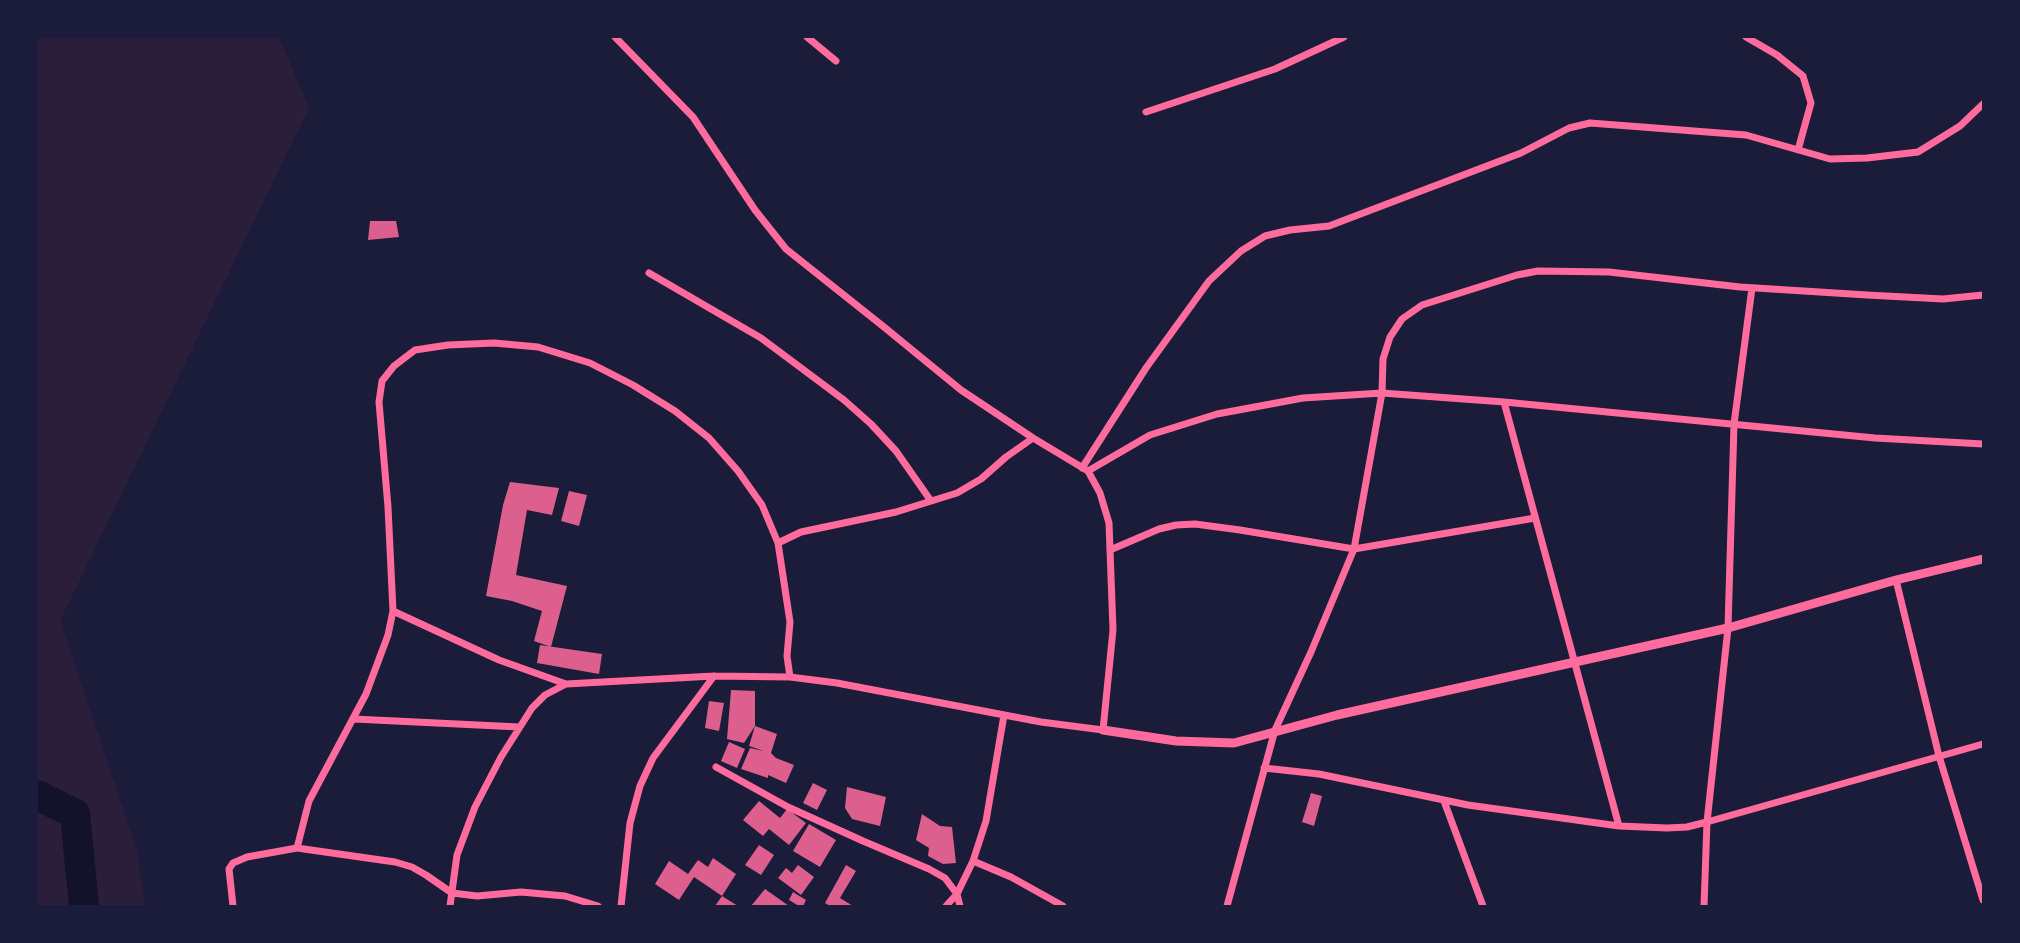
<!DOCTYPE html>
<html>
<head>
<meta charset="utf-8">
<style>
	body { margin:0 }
	#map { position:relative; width:2020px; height:943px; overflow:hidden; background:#1b1b3a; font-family:"Public Sans",sans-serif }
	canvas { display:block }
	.frame { position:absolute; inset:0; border:38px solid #1b1b3a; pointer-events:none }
</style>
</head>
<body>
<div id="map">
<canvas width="2020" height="943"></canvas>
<div class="frame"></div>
</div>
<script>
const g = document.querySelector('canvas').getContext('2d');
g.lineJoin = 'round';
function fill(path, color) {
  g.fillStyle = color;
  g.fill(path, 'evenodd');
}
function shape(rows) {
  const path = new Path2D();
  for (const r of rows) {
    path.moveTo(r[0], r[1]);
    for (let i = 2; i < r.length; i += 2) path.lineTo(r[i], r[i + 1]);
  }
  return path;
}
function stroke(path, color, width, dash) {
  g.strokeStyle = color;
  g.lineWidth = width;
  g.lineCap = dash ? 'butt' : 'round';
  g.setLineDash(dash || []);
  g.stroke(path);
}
fill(shape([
	[37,37,279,37,309,108,60,621,137,851,145,906,37,906]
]), '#2a1e3b');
stroke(shape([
	[37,795,75,814,84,906]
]), '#12122b', 30);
fill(shape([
	[370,221,396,221,399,237,368,240],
	[510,482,559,488,552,515,527,510,516,575,567,586,551,647,534,641,542,611,512,601,486,596,503,505],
	[569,491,587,495,579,526,561,521],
	[540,645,602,654,599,674,537,663],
	[731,690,755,691,755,726,744,743,727,739],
	[709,701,724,703,719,731,705,728],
	[755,726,777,734,771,753,776,758,794,765,786,783,768,775,768,778,741,769,750,748,764,751,749,746],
	[729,742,745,749,737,768,721,761],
	[813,783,827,790,817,810,803,803],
	[847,787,886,797,880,826,852,819,845,808],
	[1311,793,1322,796,1314,826,1302,822],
	[759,801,780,818,787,809,806,823,789,845,769,829,763,836,743,820],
	[922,814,940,826,952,827,956,863,943,864,928,856,929,848,916,840],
	[809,824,836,840,820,867,793,851],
	[759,845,774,855,761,875,745,865],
	[713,858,736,874,722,896,694,877,679,900,655,884,669,861,688,874,698,860,708,867],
	[798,865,814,877,801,895,778,878,786,868,792,873],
	[846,865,856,871,840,898,853,906,830,906,825,903],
	[765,889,789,906,751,906],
	[793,892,806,900,803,906,799,906,789,900],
	[722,896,738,906,715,906]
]), '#dd5f8e');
stroke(shape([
	[807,37,836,61],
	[1746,37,1777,55,1803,76,1811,103,1798,150],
	[1146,112,1275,69,1344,37],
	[649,273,761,338,844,400,871,424,896,451,931,501],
	[1504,402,1619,826],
	[1082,468,1146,368,1209,281,1241,251,1265,236,1290,230,1329,226,1521,153,1569,128,1590,123,1746,135,1830,159,1867,158,1918,152,1960,126,1983,104],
	[1088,471,1150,435,1217,414,1303,398,1382,393,1504,402,1875,438,1983,444],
	[778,543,801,532,896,512,957,493,981,479,1006,457,1033,438],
	[1110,550,1159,529,1176,525,1195,524,1240,530,1354,549,1535,518],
	[1896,580,1939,756,1983,900],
	[393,611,499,660,566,684],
	[354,719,519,727],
	[716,767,788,807,863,841,929,869,945,878,957,894,960,906],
	[1264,768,1319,774,1468,805,1619,826,1667,828,1687,827,1707,822,1983,744],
	[1444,801,1483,906],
	[297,848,309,801,366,694,388,635,393,611,388,507,379,402,382,381,394,366,415,350,448,345,494,343,538,347,590,363,633,385,675,411,709,438,738,471,762,505,778,543,790,622,787,656,790,677],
	[973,861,1011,877,1063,906],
	[233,906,229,869,233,863,247,857,297,848,395,862,412,867,426,875,452,893,477,896,521,892,565,896,598,906],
	[450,906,457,855,475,807,501,757,532,708,545,695,566,684,714,676,790,677,837,683,1041,722,1103,730,1113,630,1109,523,1100,493,1088,471,1033,438,961,390,884,327,786,249,755,210,693,117,615,37],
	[621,906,630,823,640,786,653,758,714,676],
	[946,906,957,894,973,861,986,821,1004,715],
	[1227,906,1275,730,1311,652,1354,549,1382,393,1383,359,1390,337,1402,319,1422,305,1517,275,1538,271,1609,272,1740,287,1867,295,1943,299,1983,295],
	[1704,906,1707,822,1728,628,1734,424,1752,288]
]), '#ff6b9d', 7);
stroke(shape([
	[1103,730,1176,741,1234,743,1337,715,1728,628,1896,580,1983,559]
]), '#ff6b9d', 9);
</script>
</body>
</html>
